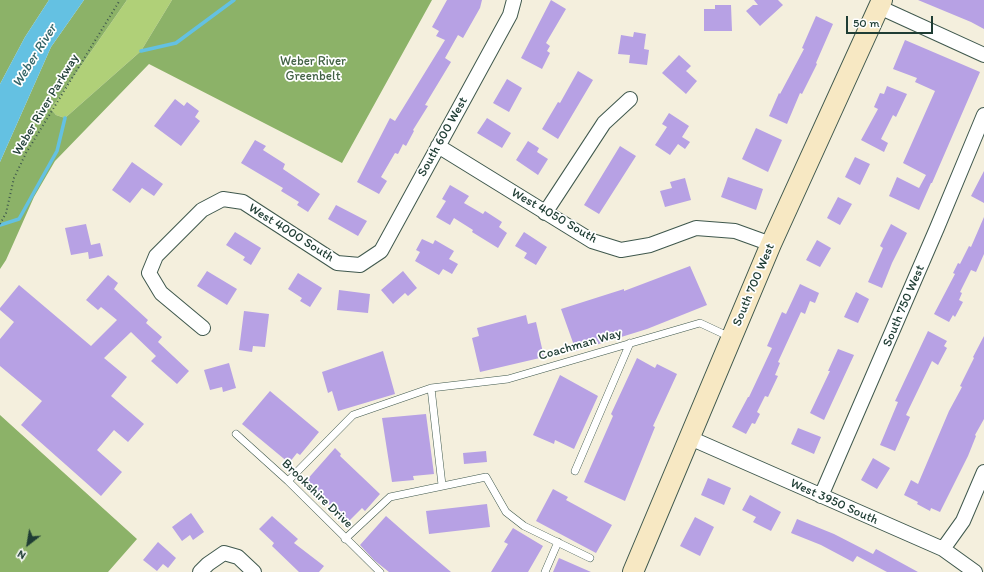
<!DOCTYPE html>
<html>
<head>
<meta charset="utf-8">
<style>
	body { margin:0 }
	#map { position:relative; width:984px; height:572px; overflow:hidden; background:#f4efdd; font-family:Itim,sans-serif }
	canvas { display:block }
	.north { position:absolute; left:8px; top:524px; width:40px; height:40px; -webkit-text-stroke:3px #fff; paint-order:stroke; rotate:211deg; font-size:11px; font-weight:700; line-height:16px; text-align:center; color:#1f3d34 }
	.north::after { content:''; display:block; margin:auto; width:14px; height:18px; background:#1f3d34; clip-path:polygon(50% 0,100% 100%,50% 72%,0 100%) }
	.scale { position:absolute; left:846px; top:16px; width:87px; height:18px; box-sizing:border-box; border:2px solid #1f3d34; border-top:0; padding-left:5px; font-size:12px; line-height:14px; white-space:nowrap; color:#1f3d34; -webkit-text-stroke:3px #fff; paint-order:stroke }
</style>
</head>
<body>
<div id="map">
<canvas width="984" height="572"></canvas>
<div class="north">N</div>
<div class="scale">50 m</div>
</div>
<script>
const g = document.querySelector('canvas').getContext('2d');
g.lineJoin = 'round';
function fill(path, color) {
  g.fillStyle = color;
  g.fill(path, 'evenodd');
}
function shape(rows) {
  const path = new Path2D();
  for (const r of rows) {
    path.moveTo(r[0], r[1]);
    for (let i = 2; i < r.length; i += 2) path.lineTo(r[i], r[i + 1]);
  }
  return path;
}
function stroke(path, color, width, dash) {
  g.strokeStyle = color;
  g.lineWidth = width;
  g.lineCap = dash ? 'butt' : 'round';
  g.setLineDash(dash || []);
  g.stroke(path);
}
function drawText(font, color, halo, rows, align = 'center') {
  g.font = font + ' Itim,sans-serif';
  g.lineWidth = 3.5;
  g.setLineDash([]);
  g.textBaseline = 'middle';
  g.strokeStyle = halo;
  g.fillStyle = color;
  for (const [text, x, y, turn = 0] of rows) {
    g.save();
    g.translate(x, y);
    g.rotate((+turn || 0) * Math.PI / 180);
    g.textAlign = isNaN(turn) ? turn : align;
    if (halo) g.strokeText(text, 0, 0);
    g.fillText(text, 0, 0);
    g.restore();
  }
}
fill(shape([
	[127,0,172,0,141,51,65,118,56,115,51,109]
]), '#b0d078');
fill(shape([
	[0,0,49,0,25,37,0,84],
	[84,0,127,0,51,109,56,115,65,118,141,51,172,0,432,0,342,163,149,64,55,161,34,197,6,260,0,269,0,162,51,47],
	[0,415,137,539,108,572,0,572]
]), '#8cb268');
fill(shape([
	[49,0,84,0,51,47,0,162,0,84,25,37]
]), '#64c1e2');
stroke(shape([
	[141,51,176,43,234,0],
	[0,225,19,219,57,151,65,118]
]), '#64c1e2', 3.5);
fill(shape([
	[447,0,482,0,480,8,463,38,458,35,445,58,451,62,425,105,428,106,413,130,414,131,406,146,403,144,398,154,395,153,381,177,387,181,379,194,357,182,390,118,395,121,445,40,436,36,439,31,432,27],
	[551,0,566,9,546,43,550,46,547,51,550,53,542,69,521,58],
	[754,0,778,0,783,5,760,26,746,11,753,5,758,5],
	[918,0,984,0,984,29,971,22],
	[715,5,731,5,732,31,704,31,704,9,715,9],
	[816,16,833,24,816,63,817,64,802,94,800,93,787,124,769,116,779,93,780,94,804,49,802,48],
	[634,32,646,34,644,49,649,50,647,65,629,63,630,55,618,54,621,35,633,37],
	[905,40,980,72,932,183,931,183,919,210,889,196,897,177,919,188,926,175,903,163,935,91,915,82,917,78,893,69],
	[679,55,691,66,686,71,697,81,686,94,662,73],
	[578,71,593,80,558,139,542,129,558,102,560,103],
	[507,79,522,88,509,112,493,103],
	[887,86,907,94,896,117,893,115,881,139,888,143,884,152,861,140,878,109,874,107,880,93,884,94],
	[175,99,184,106,187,102,199,111,195,117,200,121,181,146,154,126],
	[669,113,689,126,682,137,690,142,685,149,678,144,670,155,655,145,667,127,662,124],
	[487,118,511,133,502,148,477,133],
	[756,128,782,140,768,172,742,159],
	[255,140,266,146,263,150,285,164,283,169,320,194,308,212,297,205,299,202,281,191,283,188,241,163],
	[528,141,539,148,537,152,548,159,538,175,516,160],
	[620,146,636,156,599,214,584,205],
	[855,157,870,164,860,185,845,177],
	[132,162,163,184,154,196,142,188,130,203,112,190],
	[984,171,984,203,971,196],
	[728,177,763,189,756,210,721,197],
	[685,178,691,200,665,207,660,191,672,188,670,182],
	[450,185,469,196,464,203,483,214,485,211,502,222,499,227,507,233,498,248,472,232,473,230,454,218,450,225,436,217,446,201,442,199],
	[838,197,852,204,840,225,827,218],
	[336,205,367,221,358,236,328,219],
	[984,217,984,254,976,272,971,270,960,292,962,293,959,300,963,302,955,317,953,315,949,322,934,314,955,274,953,273,958,263,960,264,969,246,971,247],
	[86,224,91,245,100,243,103,256,89,259,88,252,71,255,65,228],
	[891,224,907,233,892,263,882,288,868,282,883,248,880,246],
	[235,232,261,248,251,265,243,260,245,257,226,245],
	[524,232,547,247,536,265,524,258,527,253,515,246],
	[422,239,433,244,435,240,454,251,449,259,458,264,452,274,443,269,439,275,415,261,420,252,416,250],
	[817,240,831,248,820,267,806,260],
	[690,266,707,305,647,329,576,351,561,309,624,289,624,291],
	[207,271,237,289,227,305,197,286],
	[403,271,417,288,408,296,405,293,393,304,381,290],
	[298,273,322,288,310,307,300,301,302,298,288,289],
	[108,275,118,283,114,289,148,320,146,323,162,337,158,342,189,371,177,384,151,361,156,356,131,332,104,358,127,377,111,396,144,424,128,442,114,430,97,450,122,472,101,496,21,425,42,401,0,366,0,339,14,322,0,310,0,308,19,285,91,346,117,320,101,307,98,310,86,300],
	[800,284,819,293,815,303,810,301,805,314,801,312,778,362,780,363,775,375,778,376,768,397,765,396,757,412,760,414,755,424,752,423,746,434,732,427,748,397,749,397,772,348,767,346,782,312,786,314],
	[339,290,370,294,368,313,337,310],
	[856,292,869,299,858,323,844,317],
	[244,311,269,314,265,347,253,346,252,352,239,350],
	[526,315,528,324,536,322,544,357,480,372,472,338,479,336,477,328],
	[928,331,947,341,944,346,947,348,938,365,932,361,906,415,910,417,895,451,880,445,898,402,895,401],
	[984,336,984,419,975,435,976,436,968,456,940,512,931,508,930,511,917,504,918,502,904,495,911,480,918,484,949,411,962,387,960,386,974,358,973,357],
	[838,349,854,355,824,420,810,413,830,371,828,371],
	[383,351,395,394,338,411,332,391,328,393,322,372],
	[637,358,655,368,657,364,677,374,653,426,655,427,625,501,584,482,613,416,611,414],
	[229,363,236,388,223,392,222,387,210,390,204,370],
	[560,375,598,396,574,449,555,440,554,444,533,435],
	[270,391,319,432,300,455,297,453,289,463,242,424],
	[426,414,434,474,413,476,414,480,392,482,382,418],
	[798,428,821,437,814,454,791,444],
	[335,448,341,454,340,456,380,494,365,511,362,508,348,522,305,482],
	[486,451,487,462,464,464,463,453],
	[873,458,890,468,877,489,861,480],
	[708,478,731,488,724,505,701,495],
	[553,489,568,497,566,500,612,525,596,553,536,521],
	[750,495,781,512,771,531,753,522,756,517,742,510],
	[487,504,490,527,429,534,426,511],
	[191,513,204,532,193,540,190,535,182,541,172,527],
	[272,516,298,539,294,543,324,566,319,572,299,572,272,546,274,543,259,529],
	[386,516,411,538,451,572,389,572,374,560,360,545],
	[695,517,714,527,700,556,680,546],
	[797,519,834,534,873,554,876,549,918,572,887,572,857,556,853,562,821,545,791,533],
	[513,528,543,546,528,572,491,572,508,544,504,542],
	[158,542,176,558,168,568,163,564,157,571,143,560],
	[559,558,591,572,553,572]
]), '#b7a1e4');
const lane = shape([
	[431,388,442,485],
	[236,434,288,481,380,572],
	[575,471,630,343],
	[288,481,353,415,431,388,508,379,700,323,730,337],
	[345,539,390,497,486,477,506,512,524,526,590,558],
	[545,572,558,542]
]);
const street = shape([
	[879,7,984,55],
	[438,146,592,241,621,250,650,245,696,228,735,231,771,244],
	[545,213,604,123,630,99],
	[203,328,161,293,149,273,156,256,202,210,223,199,243,202,337,263,360,265,381,251,510,15,514,0],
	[690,438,943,549,975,572],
	[821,496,937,228,984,115],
	[943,549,963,521,984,472],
	[200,572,208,564,224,553,238,557,254,572]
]);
const secondary = shape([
	[633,572,771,244,882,0]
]);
stroke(lane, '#3f584d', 8);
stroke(street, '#3f584d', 16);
stroke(secondary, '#3f584d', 22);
stroke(shape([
	[0,224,6,213,14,178,26,153,120,0]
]), '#3f584d', 2, [1, 3]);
stroke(lane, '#fff', 7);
stroke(street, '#fff', 14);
stroke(secondary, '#f7e8c3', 20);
drawText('13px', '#436245', '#fff', [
	["Weber River",313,62],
	["Greenbelt",313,77]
]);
drawText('13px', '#1f3d34', '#fff', [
	["Weber River Parkway",46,105,-59],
	["South 600 West",443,137,-61],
	["West 4050 South",554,216,30],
	["West 4000 South",291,233,32],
	["South 700 West",754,285,-67],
	["South 750 West",904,306,-67],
	["Coachman Way",580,345,-16],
	["Brookshire Drive",317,494,44],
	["West 3950 South",834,502,24]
]);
drawText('italic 14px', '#346568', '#fff', [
	["Weber River",35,56,-58]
]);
</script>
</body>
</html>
